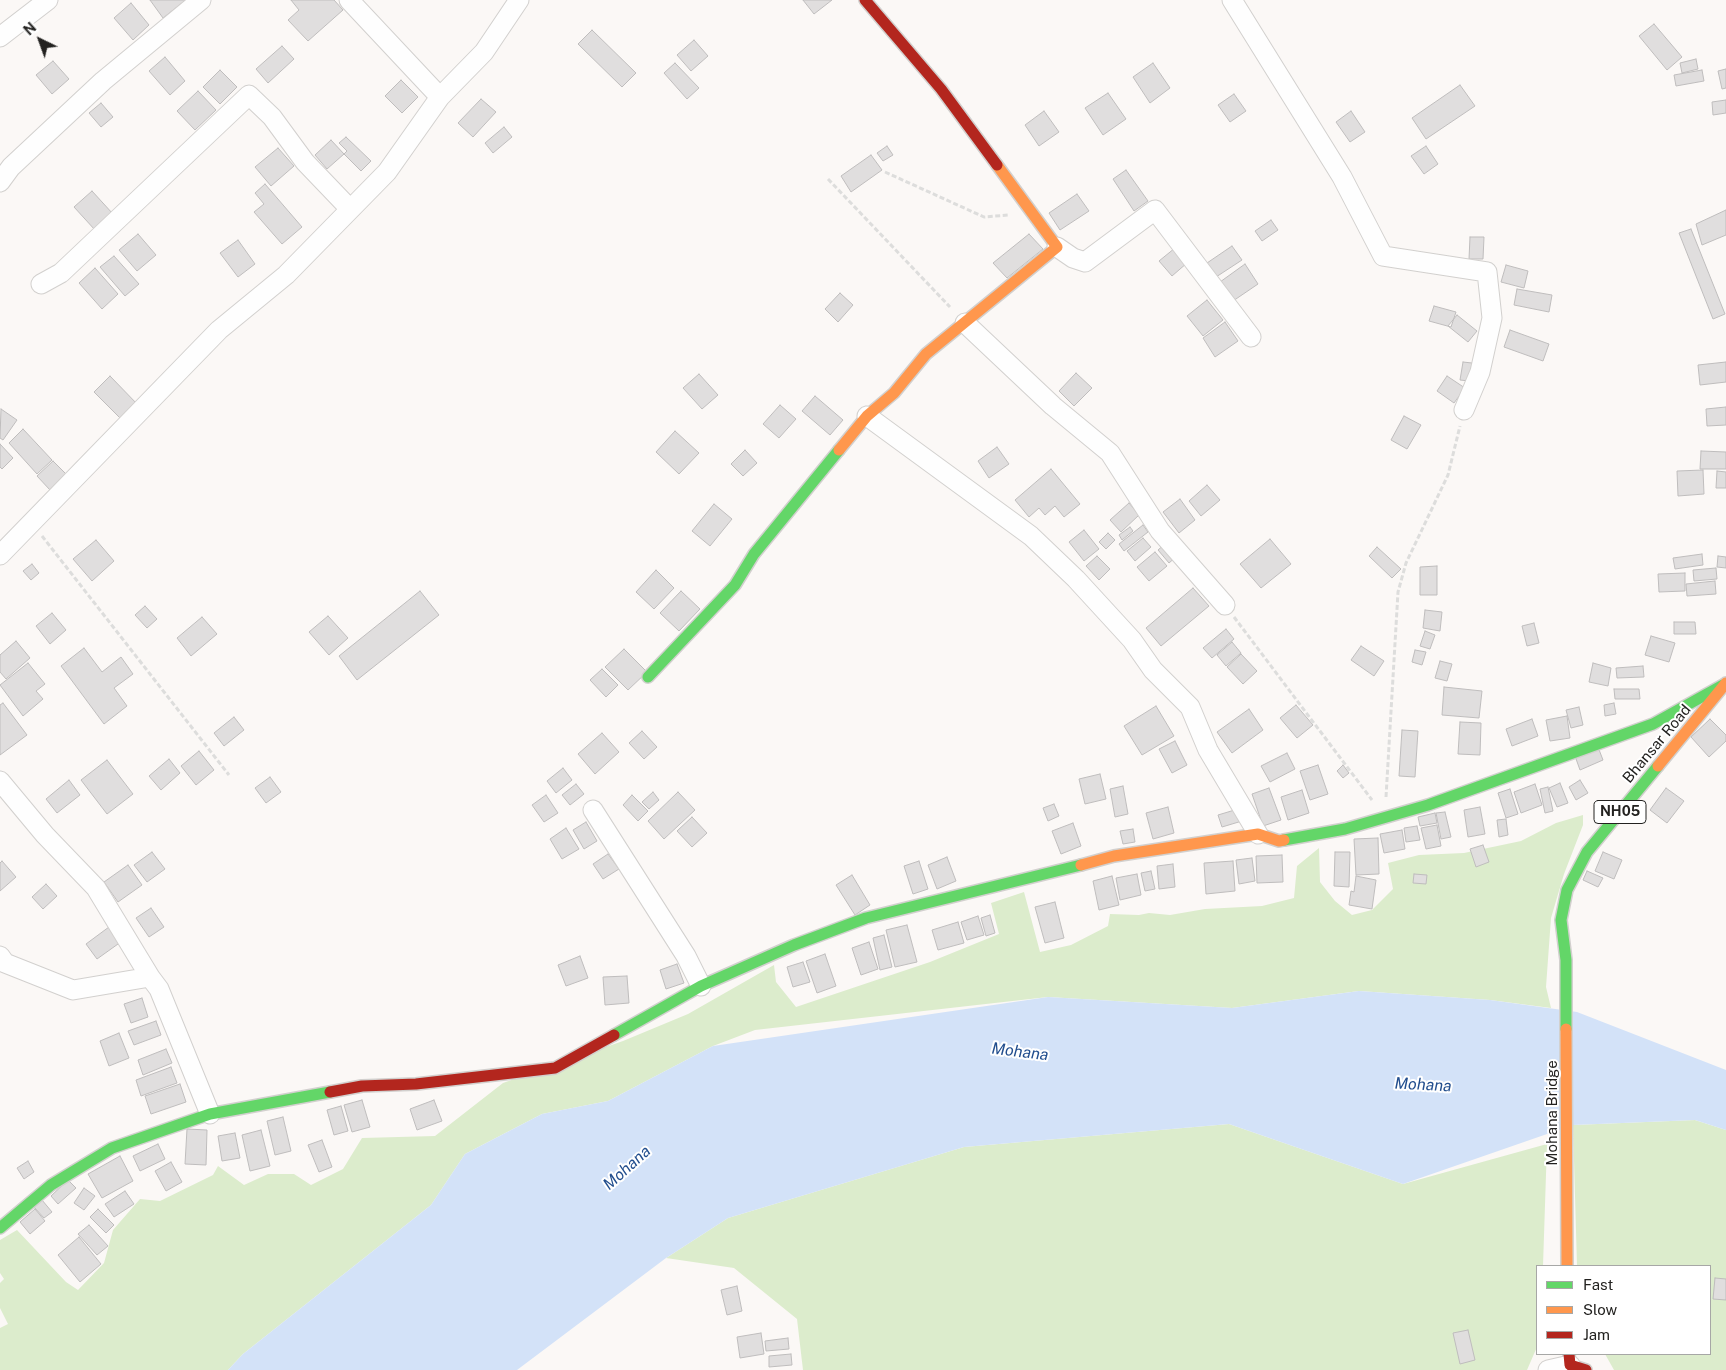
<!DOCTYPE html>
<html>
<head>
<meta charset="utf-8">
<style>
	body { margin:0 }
	#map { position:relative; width:1726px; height:1370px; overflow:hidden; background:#fbf8f6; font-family:"Public Sans",sans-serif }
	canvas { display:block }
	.legend { position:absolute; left:1536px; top:1265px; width:175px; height:90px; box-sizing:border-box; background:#fff; border:1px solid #a7a7a6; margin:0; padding:6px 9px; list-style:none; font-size:15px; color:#232220 }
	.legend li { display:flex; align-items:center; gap:10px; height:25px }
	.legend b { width:25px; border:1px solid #a7a7a6 }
	.north { position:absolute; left:15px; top:15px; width:50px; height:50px; -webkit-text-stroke:4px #fff; paint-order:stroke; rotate:318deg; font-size:14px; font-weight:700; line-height:20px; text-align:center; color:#232220 }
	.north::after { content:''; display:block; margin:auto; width:18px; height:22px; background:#232220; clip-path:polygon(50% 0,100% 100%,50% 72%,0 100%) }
</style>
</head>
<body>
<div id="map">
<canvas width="1726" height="1370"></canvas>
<ul class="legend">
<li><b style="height:6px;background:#63d668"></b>Fast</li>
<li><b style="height:6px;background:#ff974d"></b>Slow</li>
<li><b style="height:6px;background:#b3261e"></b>Jam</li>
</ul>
<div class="north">N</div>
</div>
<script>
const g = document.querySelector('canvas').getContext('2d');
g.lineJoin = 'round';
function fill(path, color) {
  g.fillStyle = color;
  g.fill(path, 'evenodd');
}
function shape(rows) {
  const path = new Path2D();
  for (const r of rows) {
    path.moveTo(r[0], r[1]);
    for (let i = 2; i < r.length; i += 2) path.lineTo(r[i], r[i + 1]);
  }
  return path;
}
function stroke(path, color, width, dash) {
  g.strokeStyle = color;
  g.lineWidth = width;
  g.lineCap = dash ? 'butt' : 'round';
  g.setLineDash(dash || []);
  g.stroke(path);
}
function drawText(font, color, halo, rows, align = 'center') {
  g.font = font + ' "Public Sans",sans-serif';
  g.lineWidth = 4;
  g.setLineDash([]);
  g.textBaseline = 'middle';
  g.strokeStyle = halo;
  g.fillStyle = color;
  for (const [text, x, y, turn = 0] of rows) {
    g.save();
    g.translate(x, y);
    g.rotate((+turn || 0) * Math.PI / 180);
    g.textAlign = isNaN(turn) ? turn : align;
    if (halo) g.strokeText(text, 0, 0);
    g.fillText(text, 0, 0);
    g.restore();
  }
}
fill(shape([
	[1583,815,1583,825,1564,874,1551,918,1546,987,1551,1008,1490,1000,1359,991,1232,1008,1048,997,755,1030,713,1046,608,1101,542,1114,465,1154,431,1205,243,1354,228,1370,0,1370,0,1328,8,1324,0,1308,0,1283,4,1279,0,1273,0,1240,17,1230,66,1282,78,1290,104,1263,113,1230,140,1199,160,1201,213,1175,218,1166,244,1185,268,1174,294,1174,311,1185,343,1169,362,1138,435,1136,503,1083,623,1041,688,1014,774,965,776,982,796,1007,930,962,999,934,991,903,1024,892,1040,952,1071,945,1108,926,1110,914,1139,915,1149,913,1170,915,1205,909,1262,906,1294,898,1297,866,1319,848,1320,882,1335,901,1352,915,1372,910,1393,889,1388,863,1419,855,1464,853,1521,841,1556,823],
	[1695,1120,1726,1130,1726,1370,1614,1370,1605,1354,1710,1354,1710,1266,1577,1266,1573,1125],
	[1229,1124,1403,1184,1547,1144,1543,1266,1537,1266,1537,1347,1527,1370,803,1370,797,1319,734,1268,666,1258,728,1218,964,1147]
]), '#dceccc');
fill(shape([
	[1359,991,1490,1000,1577,1012,1726,1070,1726,1130,1695,1120,1573,1125,1403,1184,1229,1124,964,1147,728,1218,666,1258,517,1370,228,1370,243,1354,431,1205,465,1154,542,1114,608,1101,713,1046,1048,997,1232,1008]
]), '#d3e2f8');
const building = shape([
	[150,0,186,0,163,18,150,0],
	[291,0,334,0,343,10,308,41,288,20,299,10,291,0],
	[803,0,832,0,814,14,803,0],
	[131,3,149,25,133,40,114,18,131,3],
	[1654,24,1682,57,1667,70,1639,36,1654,24],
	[592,30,636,73,622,87,578,44,592,30],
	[694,40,708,56,691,71,677,55,694,40],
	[282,46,294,59,268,83,256,69,282,46],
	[165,57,185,81,170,95,149,71,165,57],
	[1696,59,1698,69,1682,73,1680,63,1696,59],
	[53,61,69,79,52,94,36,75,53,61],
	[675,63,699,88,687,99,664,73,675,63],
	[1153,63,1170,88,1150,103,1133,77,1153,63],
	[1726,69,1726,88,1722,89,1718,71,1726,69],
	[220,70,237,87,220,104,203,87,220,70],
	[1702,70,1704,81,1676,86,1674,75,1702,70],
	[401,80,418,97,402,113,385,96,401,80],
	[1460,85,1475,106,1426,139,1412,118,1460,85],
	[198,91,216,110,195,130,177,111,198,91],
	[1108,93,1126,119,1103,135,1085,108,1108,93],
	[1234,94,1246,111,1230,122,1218,105,1234,94],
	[481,99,496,112,473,137,458,123,481,99],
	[1726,100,1726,113,1713,115,1712,102,1726,100],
	[101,103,113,117,101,127,89,113,101,103],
	[1044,111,1059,132,1039,146,1025,125,1044,111],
	[1351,111,1365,132,1350,142,1336,122,1351,111],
	[504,127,512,137,493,153,485,143,504,127],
	[346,137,371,161,361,171,344,154,347,151,339,143,346,137],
	[331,140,344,154,327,169,315,155,331,140],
	[887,146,893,155,883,161,877,153,887,146],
	[1426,146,1438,164,1424,174,1411,156,1426,146],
	[278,148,294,166,271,186,255,167,278,148],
	[871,155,882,170,851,192,841,176,871,155],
	[1126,170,1148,201,1134,211,1113,179,1126,170],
	[265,184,302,227,282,244,254,212,264,204,255,193,265,184],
	[92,191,113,214,95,230,74,207,92,191],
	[1077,194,1089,211,1060,230,1049,213,1077,194],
	[1726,210,1726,235,1702,245,1696,224,1726,210],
	[1271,220,1278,230,1262,241,1255,231,1271,220],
	[1691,229,1725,314,1713,319,1679,233,1691,229],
	[138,234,156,255,137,271,119,250,138,234],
	[1029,234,1043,249,1007,278,993,263,1029,234],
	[1470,237,1484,237,1483,259,1469,259,1470,237],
	[238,240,255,264,238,277,220,253,238,240],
	[1232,246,1242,260,1216,277,1207,263,1232,246],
	[1175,248,1187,263,1172,276,1159,261,1175,248],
	[114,256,139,284,125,296,100,267,114,256],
	[1245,264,1258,284,1233,301,1220,282,1245,264],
	[1506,265,1528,271,1524,288,1501,282,1506,265],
	[95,268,118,294,102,309,79,283,95,268],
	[1517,289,1552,295,1549,312,1514,305,1517,289],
	[840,293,853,305,838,322,825,309,840,293],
	[1207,300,1223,320,1203,336,1187,316,1207,300],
	[1434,306,1456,312,1451,327,1429,321,1434,306],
	[1457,315,1477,331,1468,342,1448,326,1457,315],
	[1225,322,1238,341,1215,357,1203,338,1225,322],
	[1510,330,1549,344,1543,361,1504,347,1510,330],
	[1463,362,1472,363,1469,381,1460,380,1463,362],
	[1726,362,1726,382,1700,385,1698,365,1726,362],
	[1076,373,1092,388,1074,406,1059,391,1076,373],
	[699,374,718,395,702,409,683,388,699,374],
	[110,376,139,406,123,421,94,392,110,376],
	[1447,376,1465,388,1454,403,1437,391,1447,376],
	[815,396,843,420,830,435,802,411,815,396],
	[780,405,796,419,779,438,763,424,780,405],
	[1726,407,1726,425,1707,426,1706,409,1726,407],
	[1,409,17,420,3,440,0,438,1,409],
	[1404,416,1421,425,1407,449,1391,440,1404,416],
	[23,429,52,460,37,474,9,443,23,429],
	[675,431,699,453,679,474,656,452,675,431],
	[0,444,13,458,2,469,0,467,0,444],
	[997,447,1009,464,989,478,978,461,997,447],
	[745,450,757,463,743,476,731,464,745,450],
	[1701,451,1726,452,1726,469,1700,469,1701,451],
	[53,461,66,474,50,490,37,476,53,461],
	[1051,469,1080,504,1064,517,1055,506,1045,515,1039,508,1029,517,1015,500,1051,469],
	[1703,470,1704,494,1678,496,1677,471,1703,470],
	[1717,471,1726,472,1726,488,1716,488,1717,471],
	[1207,485,1220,500,1201,516,1189,501,1207,485],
	[1180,499,1195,520,1179,533,1163,512,1180,499],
	[1129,503,1139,515,1121,532,1110,520,1129,503],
	[714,504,732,519,710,546,692,531,714,504],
	[1143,525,1148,532,1124,551,1119,544,1143,525],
	[1130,527,1133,531,1122,540,1119,535,1130,527],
	[1084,530,1099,549,1084,561,1069,542,1084,530],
	[1108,533,1115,540,1106,549,1099,542,1108,533],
	[1143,538,1151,547,1135,561,1127,551,1143,538],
	[1270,539,1291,564,1261,588,1240,564,1270,539],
	[96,540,114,561,92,581,73,559,96,540],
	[1166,543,1177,556,1169,563,1158,550,1166,543],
	[1377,547,1401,569,1392,578,1369,556,1377,547],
	[1155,552,1167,566,1149,581,1137,567,1155,552],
	[1702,554,1703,565,1675,569,1673,558,1702,554],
	[1097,556,1110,569,1099,580,1086,566,1097,556],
	[1718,556,1726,557,1726,568,1717,567,1718,556],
	[32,564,39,573,31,580,23,571,32,564],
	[1437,566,1437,595,1420,595,1420,567,1437,566],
	[1716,568,1717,579,1694,581,1693,570,1716,568],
	[656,570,674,588,654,609,636,592,656,570],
	[1685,573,1685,591,1659,592,1658,574,1685,573],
	[1715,581,1716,594,1687,596,1686,584,1715,581],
	[1193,588,1209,606,1161,646,1146,628,1193,588],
	[420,591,439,615,357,680,339,656,420,591],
	[681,591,700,609,679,631,660,613,681,591],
	[145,606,157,619,147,628,135,615,145,606],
	[1425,610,1442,612,1440,631,1423,628,1425,610],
	[52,613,66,630,50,644,36,626,52,613],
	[328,616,348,638,329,655,309,632,328,616],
	[202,617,217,634,191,656,177,638,202,617],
	[1674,622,1695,622,1696,634,1674,634,1674,622],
	[1534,623,1539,643,1527,646,1522,626,1534,623],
	[1226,629,1234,639,1212,658,1203,648,1226,629],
	[1425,631,1435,635,1430,649,1420,646,1425,631],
	[1651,636,1675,643,1669,662,1645,655,1651,636],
	[16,641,30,658,6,679,0,672,0,655,16,641],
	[1232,642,1241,653,1226,666,1217,655,1232,642],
	[1361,646,1384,661,1374,676,1351,660,1361,646],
	[84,648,102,672,121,657,133,674,114,688,127,706,104,724,61,666,84,648],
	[624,649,647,672,628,690,605,667,624,649],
	[1415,650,1426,652,1422,665,1412,662,1415,650],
	[1241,654,1257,671,1243,684,1227,667,1241,654],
	[1440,661,1452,664,1447,681,1435,678,1440,661],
	[28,663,45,684,36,691,43,699,23,716,0,685,28,663],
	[1593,663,1611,668,1608,686,1589,682,1593,663],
	[1643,666,1644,677,1617,678,1616,668,1643,666],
	[602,669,618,685,606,697,590,680,602,669],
	[1444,687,1482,691,1479,718,1442,715,1444,687],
	[1614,689,1639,689,1640,699,1615,699,1614,689],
	[3,703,27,735,0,755,0,705,3,703],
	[1614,703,1616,714,1605,716,1604,705,1614,703],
	[1296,705,1313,725,1297,738,1280,718,1296,705],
	[1156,706,1174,736,1142,755,1124,726,1156,706],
	[1579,707,1583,725,1571,728,1566,710,1579,707],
	[1249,709,1263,730,1232,753,1217,732,1249,709],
	[1567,716,1570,738,1550,741,1546,720,1567,716],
	[234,717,244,730,224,746,214,733,234,717],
	[1532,719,1538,736,1512,746,1506,729,1532,719],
	[1710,719,1726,735,1726,741,1709,757,1691,737,1710,719],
	[1460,722,1481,723,1480,755,1458,754,1460,722],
	[1402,730,1418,731,1415,777,1399,776,1402,730],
	[642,731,657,747,644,759,629,743,642,731],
	[602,733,619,752,595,774,578,754,602,733],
	[1175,741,1187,765,1172,773,1159,749,1175,741],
	[1598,747,1603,760,1580,770,1575,756,1598,747],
	[199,751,214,770,196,785,181,766,199,751],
	[1287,753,1295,769,1270,782,1261,766,1287,753],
	[169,759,180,773,161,790,149,776,169,759],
	[107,760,133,794,107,814,81,780,107,760],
	[1318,765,1328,794,1310,800,1300,771,1318,765],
	[1343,765,1349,773,1343,778,1337,771,1343,765],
	[563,768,572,780,556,793,547,781,563,768],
	[1100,774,1106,799,1085,804,1079,779,1100,774],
	[270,777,281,792,266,803,255,788,270,777],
	[69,780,80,795,57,813,46,799,69,780],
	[1580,780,1588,793,1576,800,1569,787,1580,780],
	[1560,783,1568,803,1557,807,1549,788,1560,783],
	[576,784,584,794,570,805,562,795,576,784],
	[1535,784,1542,805,1521,813,1514,792,1535,784],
	[1123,786,1128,814,1115,817,1110,789,1123,786],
	[1548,787,1553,811,1545,813,1540,789,1548,787],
	[1269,788,1281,820,1263,826,1252,794,1269,788],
	[1666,788,1684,801,1667,823,1650,810,1666,788],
	[1510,789,1518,814,1506,818,1498,793,1510,789],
	[1302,790,1309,813,1288,820,1281,797,1302,790],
	[653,792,659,800,649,809,642,802,653,792],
	[678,792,695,810,664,839,648,821,678,792],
	[546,795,558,813,544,822,532,805,546,795],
	[632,795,648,811,638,821,623,805,632,795],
	[1054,804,1059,816,1048,821,1043,808,1054,804],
	[1168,807,1174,833,1153,839,1146,813,1168,807],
	[1480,807,1485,834,1468,837,1464,810,1480,807],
	[1238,809,1242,821,1222,827,1218,815,1238,809],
	[1445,812,1451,837,1441,839,1436,813,1445,812],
	[1435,813,1437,823,1420,826,1418,817,1435,813],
	[692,817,707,833,692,847,677,831,692,817],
	[1506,819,1508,835,1499,837,1497,820,1506,819],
	[586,822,597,841,584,849,573,830,586,822],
	[1073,823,1081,846,1061,854,1052,831,1073,823],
	[1437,825,1441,846,1426,849,1421,828,1437,825],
	[1417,826,1420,840,1406,842,1404,828,1417,826],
	[566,828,579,849,562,859,550,839,566,828],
	[1133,829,1135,842,1123,844,1120,831,1133,829],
	[1402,830,1405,849,1384,853,1380,834,1402,830],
	[1378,838,1379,874,1356,875,1354,839,1378,838],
	[1483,845,1489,862,1476,867,1470,849,1483,845],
	[152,852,165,869,147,882,134,865,152,852],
	[1335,852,1350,852,1349,887,1334,886,1335,852],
	[1603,852,1622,860,1614,879,1595,871,1603,852],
	[608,854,619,869,603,879,593,864,608,854],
	[1282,855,1283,882,1257,883,1256,856,1282,855],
	[947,857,956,881,937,889,928,865,947,857],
	[1252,858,1255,881,1239,884,1236,860,1252,858],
	[2,861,16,877,0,891,0,863,2,861],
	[919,861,928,889,913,894,904,866,919,861],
	[1233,861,1235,891,1206,894,1204,863,1233,861],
	[1173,864,1175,887,1159,889,1157,866,1173,864],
	[128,865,142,885,118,902,104,882,128,865],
	[1151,871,1155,889,1145,891,1141,873,1151,871],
	[1587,871,1603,878,1598,887,1583,880,1587,871],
	[1137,874,1141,895,1120,900,1116,878,1137,874],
	[1414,874,1427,875,1426,884,1413,883,1414,874],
	[852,875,870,905,855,915,836,885,852,875],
	[1112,876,1119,905,1099,910,1093,881,1112,876],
	[1356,876,1376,880,1372,909,1349,905,1351,891,1354,892,1356,876],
	[46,884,57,896,43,909,32,897,46,884],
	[1055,902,1064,938,1045,943,1035,907,1055,902],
	[151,908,164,927,149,937,136,918,151,908],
	[990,915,995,933,986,936,981,918,990,915],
	[978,916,984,935,967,940,961,922,978,916],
	[958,922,964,943,938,950,932,930,958,922],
	[113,924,125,939,97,959,86,944,113,924],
	[907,925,917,962,895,967,886,930,907,925],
	[884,935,892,967,880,970,873,938,884,935],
	[869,942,878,969,861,975,852,948,869,942],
	[825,954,836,986,817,993,806,961,825,954],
	[580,956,588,978,566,986,558,965,580,956],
	[803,962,810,982,793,987,787,967,803,962],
	[677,964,684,983,666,989,660,970,677,964],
	[627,976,629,1003,605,1005,603,977,627,976],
	[142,998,148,1017,131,1023,124,1004,142,998],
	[156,1021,161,1035,134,1045,128,1031,156,1021],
	[119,1033,129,1058,109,1066,100,1041,119,1033],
	[166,1049,172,1063,143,1075,138,1060,166,1049],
	[171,1067,177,1083,141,1096,136,1080,171,1067],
	[180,1084,186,1102,151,1114,145,1096,180,1084],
	[362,1100,370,1127,352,1132,344,1105,362,1100],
	[434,1100,442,1121,417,1130,410,1109,434,1100],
	[341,1106,348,1131,334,1135,327,1110,341,1106],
	[283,1117,291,1151,275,1155,267,1121,283,1117],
	[187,1129,207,1130,206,1165,185,1164,187,1129],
	[261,1130,270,1166,250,1171,242,1135,261,1130],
	[235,1133,240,1158,222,1161,218,1136,235,1133],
	[322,1140,332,1167,319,1172,308,1145,322,1140],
	[158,1144,165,1159,140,1171,133,1156,158,1144],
	[120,1156,133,1181,102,1198,88,1174,120,1156],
	[28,1161,34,1172,24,1179,17,1168,28,1161],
	[171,1162,182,1182,166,1191,155,1171,171,1162],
	[68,1180,76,1188,58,1204,51,1196,68,1180],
	[84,1188,95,1196,84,1210,74,1203,84,1188],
	[125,1191,134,1204,114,1217,105,1204,125,1191],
	[42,1200,52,1212,44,1218,34,1207,42,1200],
	[35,1209,45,1221,30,1234,20,1222,35,1209],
	[98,1209,114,1225,106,1233,90,1217,98,1209],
	[89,1225,108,1246,97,1255,78,1234,89,1225],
	[79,1237,101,1264,80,1282,58,1255,79,1237],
	[1715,1278,1726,1279,1726,1300,1713,1299,1715,1278],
	[737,1286,742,1311,727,1315,721,1290,737,1286],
	[1468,1330,1475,1360,1460,1364,1453,1333,1468,1330],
	[761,1333,764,1354,740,1358,737,1337,761,1333],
	[788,1338,789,1349,766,1351,765,1341,788,1338],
	[791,1354,792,1365,769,1367,769,1356,791,1354]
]);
fill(building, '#e0dede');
stroke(building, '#bfbdbd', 1);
const street = shape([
	[349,0,440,97],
	[1232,0,1342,177,1383,256,1487,272,1492,318,1480,372,1464,410],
	[0,37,48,0],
	[0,182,11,167,103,81,201,0],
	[1057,247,1073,258,1085,262,1155,210,1251,337],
	[41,284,61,273,249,95,272,117,305,162,350,209],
	[965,323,1053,406,1110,453,1160,531,1225,605],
	[867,416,1031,536,1076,579,1132,640,1153,670,1190,707,1208,750,1258,834],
	[0,555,219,330,286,275,387,172,440,97,484,52,519,0],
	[0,781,45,835,96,888,150,977],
	[593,810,686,956,701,986],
	[0,956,5,963,73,990,150,977,159,989,210,1114],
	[1548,1370,1570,1365]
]);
const fast = shape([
	[648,677,735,585,754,554,839,450],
	[1284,840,1345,829,1428,805,1653,724,1723,685],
	[1566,1029,1566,960,1561,920,1567,890,1587,852,1658,766],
	[614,1035,701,986,794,945,866,918,1081,865],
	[0,1228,51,1185,112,1148,210,1114,330,1092]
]);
const slow = shape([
	[839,450,867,416,894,393,926,354,1057,247,997,165],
	[1658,766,1726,683],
	[1081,865,1114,856,1258,834,1279,841,1284,840],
	[1566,1029,1567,1266]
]);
const jam = shape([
	[865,0,941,89,997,165],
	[330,1092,362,1086,416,1084,555,1068,614,1035],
	[1569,1354,1570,1365,1586,1370]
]);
stroke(street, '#d2d0ce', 21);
stroke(fast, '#d2d0ce', 14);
stroke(slow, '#d2d0ce', 14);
stroke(jam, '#d2d0ce', 14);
stroke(shape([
	[885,172,984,217,1009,215],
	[828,179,950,307],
	[42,536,229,775],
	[1234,617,1372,800],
	[1386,797,1398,592,1406,563,1448,475,1460,426]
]), '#dddddc', 3, [5, 2.5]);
stroke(street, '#fefefe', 19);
stroke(fast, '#63d668', 11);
stroke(slow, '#ff974d', 11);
stroke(jam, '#b3261e', 11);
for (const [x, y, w] of [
	[1620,812,52]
]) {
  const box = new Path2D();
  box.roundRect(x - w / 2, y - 11.5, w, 23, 4);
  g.fillStyle = '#fff';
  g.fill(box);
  stroke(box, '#232220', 1);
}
drawText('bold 14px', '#232220', null, [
	["NH05",1620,812]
]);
drawText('15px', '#232220', '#fff', [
	["Bhansar Road",1657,744,-50],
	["Mohana Bridge",1552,1113,-90]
]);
drawText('italic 16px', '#224e8e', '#fff', [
	["Mohana",1020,1052,7],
	["Mohana",1423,1085,3],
	["Mohana",627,1168,-42]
]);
</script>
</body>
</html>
